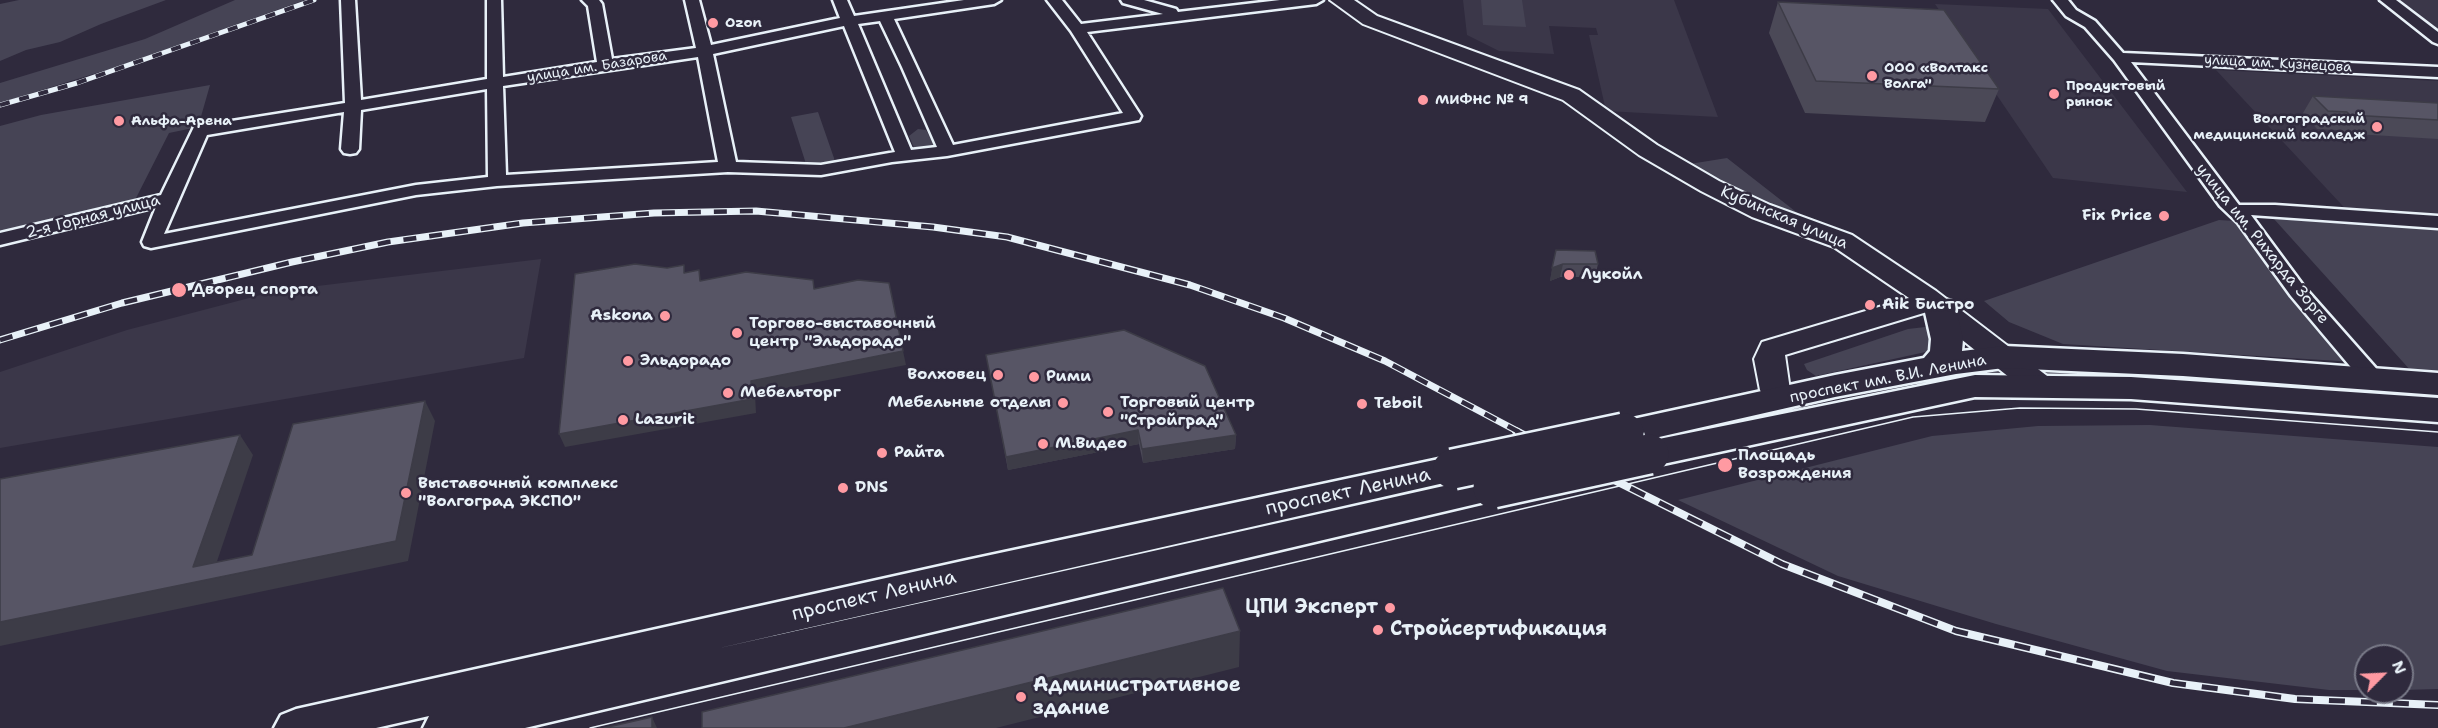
<!DOCTYPE html>
<html>
<head>
<meta charset="utf-8">
<style>
	body { margin:0 }
	#map { position:relative; width:2438px; height:728px; overflow:hidden; background:#2f2a3d; font-family:"Shantell Sans",sans-serif }
	canvas { display:block }
	.north { position:absolute; left:2354px; top:644px; width:60px; height:60px; box-sizing:border-box; background:#2f2a3d; border:2px solid #797a88; border-radius:50%; rotate:66deg; font-size:16px; font-weight:700; line-height:24px; text-align:center; color:#e8f1f8 }
	.north::after { content:''; display:block; margin:auto; width:21px; height:27px; background:#ff9aa2; clip-path:polygon(50% 0,100% 100%,50% 72%,0 100%) }
</style>
</head>
<body>
<div id="map">
<canvas width="2438" height="728"></canvas>
<div class="north">N</div>
</div>
<script>
const g = document.querySelector('canvas').getContext('2d');
g.lineJoin = 'round';
function fill(path, color) {
  g.fillStyle = color;
  g.fill(path, 'evenodd');
}
function shape(rows) {
  const path = new Path2D();
  for (const r of rows) {
    path.moveTo(r[0], r[1]);
    for (let i = 2; i < r.length; i += 2) path.lineTo(r[i], r[i + 1]);
  }
  return path;
}
function stroke(path, color, width, dash) {
  g.strokeStyle = color;
  g.lineWidth = width;
  g.lineCap = dash ? 'butt' : 'round';
  g.setLineDash(dash || []);
  g.stroke(path);
}
function drawText(font, color, halo, rows, align = 'center') {
  g.font = font + ' "Shantell Sans",sans-serif';
  g.lineWidth = 5;
  g.setLineDash([]);
  g.textBaseline = 'middle';
  g.strokeStyle = halo;
  g.fillStyle = color;
  for (const [text, x, y, turn = 0] of rows) {
    g.save();
    g.translate(x, y);
    g.rotate((+turn || 0) * Math.PI / 180);
    g.textAlign = isNaN(turn) ? turn : align;
    if (halo) g.strokeText(text, 0, 0);
    g.fillText(text, 0, 0);
    g.restore();
  }
}
fill(shape([
	[1463,0,1674,0,1718,117,1606,111,1589,35,1598,35,1596,28,1549,26,1554,54,1499,51,1467,35],
	[2399,0,2438,0,2438,30],
	[1935,4,2048,9,2187,192,2053,178],
	[2216,70,2438,81,2438,223,2354,218],
	[541,259,524,358,0,448,0,372,127,330,276,291]
]), '#3b3749');
fill(shape([
	[19,0,166,0,101,24,60,42,26,50,0,61,0,4],
	[235,0,305,0,116,67,0,103,0,83,145,39],
	[1481,0,1522,0,1526,27,1483,25],
	[210,85,198,127,169,133,134,202,0,234,0,126,41,115],
	[818,112,835,161,807,167,791,117],
	[918,129,926,130,936,148,915,150,909,136],
	[1727,158,1818,229,1677,166],
	[2274,219,2438,228,2438,374,2412,372],
	[2219,220,2235,221,2253,229,2355,362,2063,344,2009,322,1984,301],
	[1934,326,1937,341,1930,351,1816,376,1807,370,1804,364,1908,329],
	[2065,368,2438,392,2438,402,2087,378,2071,375,2065,371],
	[2150,425,2438,447,2438,689,2402,690,2402,656,2366,656,2366,690,2329,690,2167,671,1996,624,1838,576,1678,500,1932,436,2038,426]
]), '#464455');
const street = shape([
	[341,0,355,0,361,100,487,79,487,0,501,0,503,77,597,62,588,6,582,0,599,0,602,4,612,59,696,48,685,0,699,0,711,45,840,18,833,0,847,0,854,16,964,0,1001,0,994,4,894,19,953,145,1123,113,1071,31,1047,0,1062,0,1081,24,1163,14,1123,3,1121,0,1144,0,1176,9,1178,12,1280,0,1323,0,1316,4,1087,32,1141,116,1139,120,947,156,892,162,821,175,728,172,497,186,416,195,151,248,144,246,142,242,156,207,0,245,0,233,161,195,194,127,345,103,341,0],
	[880,21,902,67,937,147,911,150,858,24,880,21],
	[844,26,895,152,821,165,736,162,713,54,844,26],
	[698,57,718,162,506,175,503,86,698,57],
	[487,89,488,177,416,185,164,234,207,135,344,112,341,149,344,153,350,154,356,153,359,149,361,110,487,89],
	[2053,0,2068,0,2076,10,2095,21,2123,53,2438,67,2438,77,2131,62,2239,205,2275,205,2438,216,2438,228,2251,215,2305,288,2381,374,2384,379,2381,384,2373,386,2365,384,2291,296,2238,223,2220,206,2114,60,2085,27,2066,16,2053,0],
	[2380,0,2396,0,2438,32,2438,44,2433,42,2380,0]
]);
const secondary = shape([
	[1330,0,1354,0,1377,16,1579,90,1657,145,1719,181,1770,205,1852,235,1936,291,2051,379,2055,386,2051,393,2040,396,2029,393,1927,312,1785,355,1790,390,1795,399,1791,406,1780,409,1769,406,1760,390,1754,359,1762,342,1909,298,1834,247,1752,217,1701,191,1639,155,1563,100,1363,24,1330,0]
]);
const primary = shape([
	[1940,298,1951,301,1956,308,1963,339,1962,351,2004,346,2183,354,2438,373,2438,395,2183,376,2004,368,1956,374,1835,397,1624,445,1612,442,1607,433,1612,424,1624,421,1835,375,1924,358,1930,351,1931,339,1924,308,1929,301,1940,298],
	[1975,375,2131,377,2438,398,2438,422,2131,399,1975,397,1649,467,1636,463,1631,454,1636,445,1649,441,1975,375],
	[1453,456,1466,460,1471,469,1466,478,715,649,1493,475,1506,479,1511,488,1506,497,525,728,423,728,429,716,376,728,274,728,281,715,296,709,967,560,1453,456]
]);
stroke(street, '#e8f1f8', 5);
stroke(secondary, '#e8f1f8', 4);
stroke(primary, '#e8f1f8', 5);
fill(street, '#2f2a3d');
fill(secondary, '#2f2a3d');
fill(primary, '#2f2a3d');
stroke(shape([
	[590,728,1913,417,2020,408,2136,409,2438,432]
]), '#e8f1f8', 1.5);
const railFar2 = shape([
	[0,105,77,83,314,0]
]);
const railFar1 = shape([
	[0,340,122,303,292,262,388,242,523,223,654,213,756,211,933,227,1007,237,1190,285,1284,318,1385,361,1519,432]
]);
const rail = shape([
	[1516,431,1782,564,1956,631,2173,683,2295,699,2438,705]
]);
stroke(railFar2, '#e8f1f8', 5);
stroke(railFar1, '#e8f1f8', 7);
stroke(rail, '#e8f1f8', 8);
stroke(railFar2, '#2f2a3d', 4, [10]);
stroke(railFar1, '#2f2a3d', 4.5, [13]);
stroke(rail, '#2f2a3d', 5, [16]);
const primaryBridge = shape([
	[1453,469,1624,433],
	[1493,488,1649,454]
]);
stroke(primaryBridge, '#e8f1f8', 44, []);
stroke(primaryBridge, '#2f2a3d', 39);
fill(shape([
	[1778,2,1999,89,1985,122,1805,113,1769,33],
	[2313,96,2438,103,2438,139,2339,133,2336,130,2317,129,2303,113],
	[1556,250,1598,264,1595,277,1560,277,1550,281],
	[986,355,1236,435,1235,449,1143,463,1139,444,1008,470]
]), '#4b4957');
fill(shape([
	[1563,264,1560,277,1550,281,1552,268],
	[903,351,906,365,755,394,756,413,565,447,559,434,751,381],
	[425,401,435,421,408,561,0,646,0,622,193,567,240,435,253,455,211,579,396,541],
	[1138,430,1139,444,1008,470,1006,457],
	[1236,435,1235,449,1143,463,1142,449],
	[1240,631,1239,667,996,728,844,728],
	[652,717,657,728,652,728]
]), '#3d3c47');
const building = shape([
	[1778,2,1944,10,1999,89,1816,81,1778,2],
	[2313,96,2438,103,2438,120,2350,115,2347,112,2328,111,2313,96],
	[1556,250,1595,251,1598,264,1563,264,1552,268,1556,250],
	[635,264,667,268,684,265,684,273,699,270,700,281,746,272,813,280,814,289,858,280,889,283,903,351,751,381,752,399,559,434,575,274,635,264],
	[1124,330,1205,366,1236,435,1142,449,1138,430,1006,457,986,355,1124,330],
	[425,401,396,541,0,622,0,479,240,435,193,567,252,555,293,424,425,401],
	[1223,588,1240,631,844,728,702,728,702,712,1223,588],
	[652,717,652,728,604,728,652,717]
]);
fill(building, '#575565');
stroke(building, '#3d3c47', 1.5);
for (const [x, y, r, color] of [
	[713,23,6,"#ff9aa2"],
	[1872,76,6,"#ff9aa2"],
	[2054,94,6,"#ff9aa2"],
	[1423,100,6,"#ff9aa2"],
	[119,121,6,"#ff9aa2"],
	[2377,127,6,"#ff9aa2"],
	[2164,216,6,"#ff9aa2"],
	[1569,275,6,"#ff9aa2"],
	[179,290,8,"#ff9aa2"],
	[1870,305,6,"#ff9aa2"],
	[665,316,6,"#ff9aa2"],
	[737,333,6,"#ff9aa2"],
	[628,361,6,"#ff9aa2"],
	[998,375,6,"#ff9aa2"],
	[1034,377,6,"#ff9aa2"],
	[728,393,6,"#ff9aa2"],
	[1063,403,6,"#ff9aa2"],
	[1362,404,6,"#ff9aa2"],
	[1108,412,6,"#ff9aa2"],
	[623,420,6,"#ff9aa2"],
	[1043,444,6,"#ff9aa2"],
	[882,453,6,"#ff9aa2"],
	[1725,465,8,"#ff9aa2"],
	[843,488,6,"#ff9aa2"],
	[406,493,6,"#ff9aa2"],
	[1390,608,6,"#ff9aa2"],
	[1378,630,6,"#ff9aa2"],
	[1021,697,6,"#ff9aa2"]
]) {
  const dot = new Path2D();
  dot.arc(x, y, r, 0, 2 * Math.PI);
  g.fillStyle = color;
  g.fill(dot);
  stroke(dot, '#2f2a3d', 2);
}
drawText('bold 14px', '#e8f1f8', '#2f2a3d', [
	["Ozon",725,23],
	["ООО «Волтакс",1884,68],
	["Волга\"",1884,84],
	["Продуктовый",2066,86],
	["рынок",2066,102],
	["МИФНС № 9",1435,100],
	["Волгоградский",2365,119,"right"],
	["медицинский колледж",2365,135,"right"],
	["Альфа-Арена",131,121]
], 'left');
drawText('14px', '#e8f1f8', '#2f2a3d', [
	["улица им. Кузнецова",2278,64,3],
	["улица им. Базарова",597,67,-9]
]);
drawText('bold 16px', '#e8f1f8', '#2f2a3d', [
	["Fix Price",2152,216,"right"],
	["Лукойл",1581,275],
	["Дворец спорта",192,290],
	["Aik Бистро",1882,305],
	["Askona",653,316,"right"],
	["Торгово-выставочный",749,324],
	["центр \"Эльдорадо\"",749,342],
	["Эльдорадо",640,361],
	["Волховец",986,375,"right"],
	["Рими",1046,377],
	["Мебельторг",740,393],
	["Мебельные отделы",1051,403,"right"],
	["Торговый центр",1120,403],
	["\"Стройград\"",1120,421],
	["Teboil",1374,404],
	["Lazurit",635,420],
	["М.Видео",1055,444],
	["Райта",894,453],
	["Площадь",1738,456],
	["Возрождения",1738,474],
	["Выставочный комплекс",418,484],
	["\"Волгоград ЭКСПО\"",418,502],
	["DNS",855,488]
], 'left');
drawText('16px', '#e8f1f8', '#2f2a3d', [
	["2-я Горная улица",93,217,-14],
	["Кубинская улица",1784,218,23],
	["улица им. Рихарда Зорге",2262,244,51],
	["проспект им. В.И. Ленина",1888,379,-11]
]);
drawText('20px', '#e8f1f8', '#2f2a3d', [
	["проспект Ленина",1348,492,-12],
	["проспект Ленина",874,596,-13]
]);
drawText('bold 20px', '#e8f1f8', '#2f2a3d', [
	["ЦПИ Эксперт",1378,608,"right"],
	["Стройсертификация",1390,630],
	["Административное",1033,686],
	["здание",1033,709]
], 'left');
</script>
</body>
</html>
